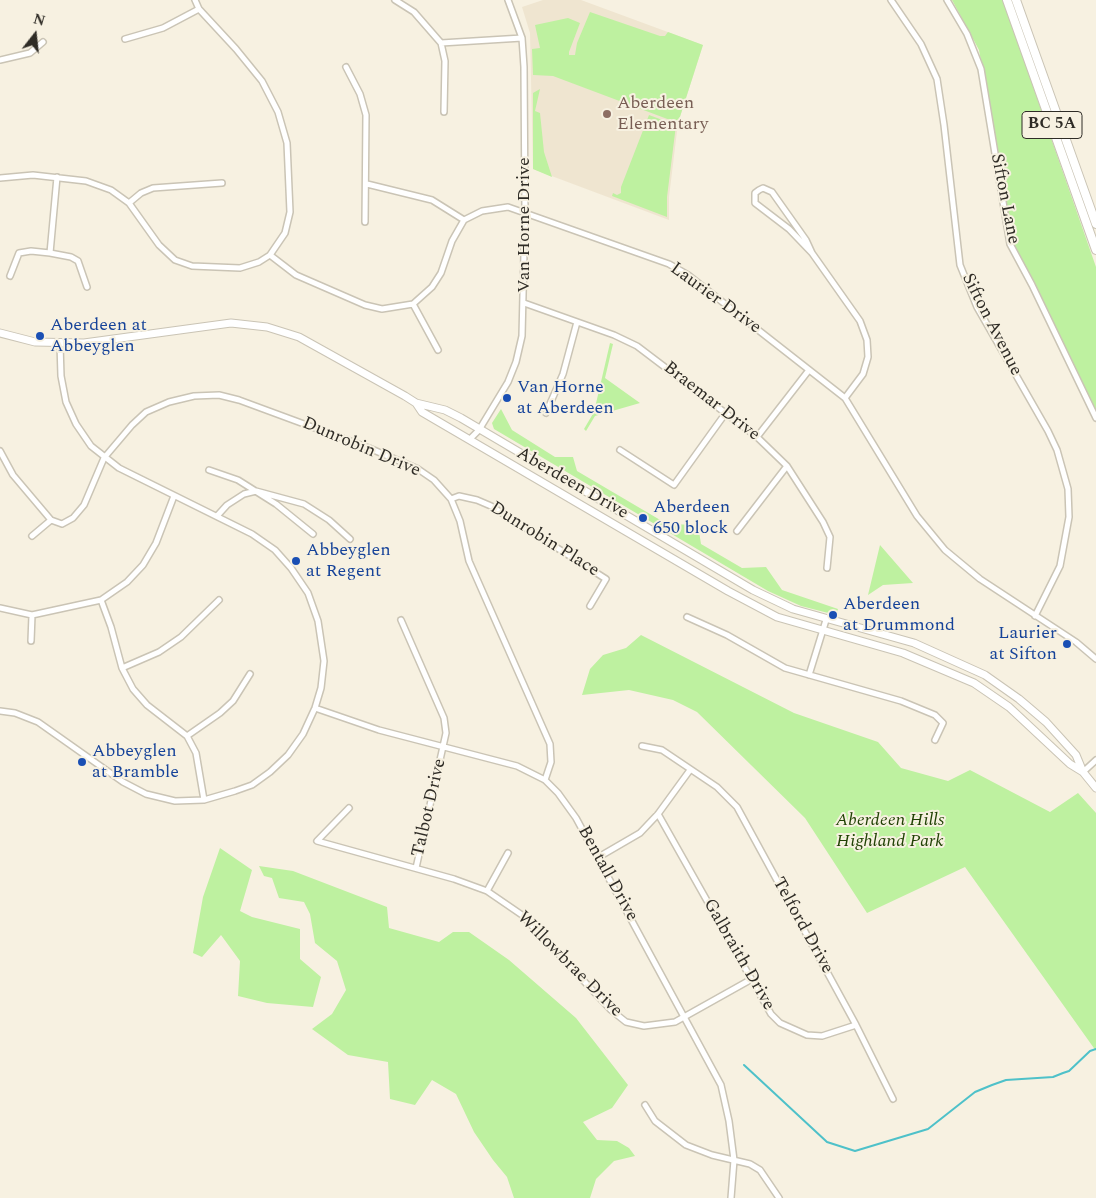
<!DOCTYPE html>
<html>
<head>
<meta charset="utf-8">
<style>
	body { margin:0 }
	#map { position:relative; width:1096px; height:1198px; overflow:hidden; background:#f7f1e1; font-family:Spectral,serif }
	canvas { display:block }
	.north { position:absolute; left:10px; top:10px; width:50px; height:50px; -webkit-text-stroke:4px #f7f1e1; paint-order:stroke; rotate:16deg; font-size:14px; font-weight:700; line-height:20px; text-align:center; color:#2f2c26 }
	.north::after { content:''; display:block; margin:auto; width:18px; height:22px; background:#2f2c26; clip-path:polygon(50% 0,100% 100%,50% 72%,0 100%) }
</style>
</head>
<body>
<div id="map">
<canvas width="1096" height="1198"></canvas>
<div class="north">N</div>
</div>
<script>
const g = document.querySelector('canvas').getContext('2d');
g.lineJoin = 'round';
function fill(path, color) {
  g.fillStyle = color;
  g.fill(path, 'evenodd');
}
function shape(rows) {
  const path = new Path2D();
  for (const r of rows) {
    path.moveTo(r[0], r[1]);
    for (let i = 2; i < r.length; i += 2) path.lineTo(r[i], r[i + 1]);
  }
  return path;
}
function stroke(path, color, width, dash) {
  g.strokeStyle = color;
  g.lineWidth = width;
  g.lineCap = dash ? 'butt' : 'round';
  g.setLineDash(dash || []);
  g.stroke(path);
}
function drawText(font, color, halo, rows, align = 'center') {
  g.font = font + ' Spectral,serif';
  g.lineWidth = 4;
  g.setLineDash([]);
  g.textBaseline = 'middle';
  g.strokeStyle = halo;
  g.fillStyle = color;
  for (const [text, x, y, turn = 0] of rows) {
    g.save();
    g.translate(x, y);
    g.rotate((+turn || 0) * Math.PI / 180);
    g.textAlign = isNaN(turn) ? turn : align;
    if (halo) g.strokeText(text, 0, 0);
    g.fillText(text, 0, 0);
    g.restore();
  }
}
fill(shape([
	[543,0,581,0,703,45,678,123,669,197,669,220,533,169,530,33,522,7]
]), '#efe5d0');
fill(shape([
	[952,0,1003,0,1096,267,1096,416,1012,240,979,50],
	[590,12,660,36,665,36,668,32,703,45,678,123,553,76,533,75,532,49,540,48,535,25,568,18,580,23,569,52,569,55,575,55,577,43],
	[540,89,535,111,540,113,544,152,552,177,533,169,533,93],
	[649,115,676,125,667,197,667,217,612,196,613,193,617,195,621,193,621,187],
	[610,343,613,344,605,378,640,403,595,416,586,431,584,429,594,412],
	[501,409,512,430,555,457,573,457,577,471,667,524,698,525,701,544,742,568,766,567,782,590,838,609,836,615,801,606,768,591,494,429,492,423],
	[880,545,913,583,883,585,868,595],
	[641,635,794,713,878,742,901,768,948,781,970,770,1050,812,1078,793,1096,813,1096,1051,965,867,867,913,805,818,697,712,673,700,629,690,582,695,590,669,603,655,626,648],
	[220,848,252,870,240,911,252,917,300,929,300,959,321,977,313,1007,267,1003,238,996,240,961,221,935,202,957,193,953,203,897],
	[259,866,293,871,387,907,389,928,439,942,453,932,469,932,509,960,576,1018,628,1085,612,1108,583,1122,597,1140,617,1141,629,1148,635,1156,614,1161,596,1179,590,1198,514,1198,507,1177,493,1160,474,1132,456,1094,432,1080,415,1105,390,1099,388,1062,348,1055,312,1029,332,1014,346,990,337,961,315,943,310,914,304,902,279,898,272,878,264,876]
]), '#bef1a0');
stroke(shape([
	[744,1065,827,1142,855,1151,928,1129,975,1092,992,1085,1006,1080,1053,1077,1063,1073,1069,1071,1090,1051,1096,1049]
]), '#4ec1c9', 2);
const street = shape([
	[395,0,414,12,441,43,445,61,444,112],
	[891,0,921,44,937,79,944,125,960,265,977,307,1048,431,1057,450,1068,489,1069,517,1060,566,1035,616],
	[947,0,967,34,981,69,1010,244,1032,285,1096,418],
	[125,39,163,28,199,9],
	[441,43,522,38],
	[0,60,30,53,43,42],
	[346,67,360,94,366,115,365,222],
	[0,178,33,175,86,181,111,190,129,203,159,245,175,260,192,266,240,268,259,262,270,255,285,233,290,212,287,143,278,112,262,81,236,49,199,9,195,0],
	[367,184,432,200,464,220],
	[129,203,141,193,153,188,222,183],
	[50,253,57,177],
	[812,253,806,240,772,192,763,188,759,190,755,193,755,203,789,229,812,253,860,321,867,340,868,357,863,374,845,398],
	[270,255,296,275,365,305,382,309,413,304,432,287,441,273,452,241,464,220,482,211,508,207,669,264,688,275,845,398,917,516,945,550,980,579,1076,642,1096,659],
	[10,276,19,253,31,251,50,253,71,257,78,261,87,287],
	[524,303,614,335,637,346,757,437,787,466,823,522,830,537,827,568],
	[413,304,438,350],
	[546,413,563,374,577,322],
	[757,437,809,370],
	[471,438,479,430,508,382,516,362,522,336,525,212,524,67,522,38,508,0],
	[620,450,674,485,725,414],
	[0,451,13,475,51,520],
	[209,470,238,480,276,504,313,534],
	[451,499,459,496,477,500,491,506,606,579,590,606],
	[217,516,227,505,244,494,256,491,304,504,329,520,350,539],
	[51,520,62,524,73,518,84,505,104,458,132,425,146,412,169,402,194,396,219,395,239,400,369,448,418,469,434,480,451,499,460,521,469,561,550,744,551,762,545,780],
	[737,531,787,466],
	[32,536,51,520],
	[101,600,111,627,122,668,133,689,147,705,187,736,196,753,204,800],
	[0,608,32,615,101,600,127,582,143,565,156,543,174,496],
	[687,617,727,635,785,668,901,701,935,715,943,723,935,740],
	[401,620,444,718,446,733,416,868],
	[31,641,32,615],
	[122,668,159,652,181,637,219,600],
	[809,675,826,620],
	[315,708,379,730,517,766,545,780,558,793,576,818,721,1085,729,1121,734,1160,731,1198],
	[0,711,15,713,38,722,123,782,146,794,175,801,204,800,235,791,252,785,270,772,288,755,303,734,315,708,321,688,324,661,318,621,308,593,291,568,275,550,252,534,119,468,91,446,76,424,66,402,61,376,60,344],
	[187,736,220,713,233,701,250,674],
	[642,746,662,750,717,787,737,807,856,1025,893,1099],
	[1083,772,1096,760],
	[349,808,317,841,454,879,487,891,522,915,611,1010,626,1022,644,1026,675,1022,750,980],
	[658,814,771,1014,780,1023,807,1035,822,1036,856,1025],
	[597,858,640,833,658,814,690,770],
	[487,891,508,853],
	[645,1105,655,1121,686,1145,712,1155,750,1164,760,1170,779,1198]
]);
const secondary = shape([
	[0,333,35,342,84,343,231,323,267,327,299,337,405,396,416,403,422,412,728,591,777,617,903,653,974,683,1009,707,1070,764,1083,772],
	[416,403,445,410,461,418,753,590,793,609,914,643,985,675,1019,699,1046,722,1076,755,1083,772,1096,788]
]);
const primary = shape([
	[1007,0,1096,250],
	[1016,0,1096,224]
]);
stroke(street, '#cac4b5', 8);
stroke(secondary, '#cac4b5', 9);
stroke(primary, '#cac4b5', 10);
stroke(street, '#fff', 5);
stroke(secondary, '#fff', 7);
stroke(primary, '#fff', 8);
for (const [x, y, r, color] of [
	[607,114,5,"#8d6e63"],
	[40,336,5,"#1a4fb4"],
	[507,398,5,"#1a4fb4"],
	[643,518,5,"#1a4fb4"],
	[296,561,5,"#1a4fb4"],
	[833,615,5,"#1a4fb4"],
	[1067,644,5,"#1a4fb4"],
	[82,762,5,"#1a4fb4"]
]) {
  const dot = new Path2D();
  dot.arc(x, y, r, 0, 2 * Math.PI);
  g.fillStyle = color;
  g.fill(dot);
  stroke(dot, '#f7f1e1', 2);
}
for (const [x, y, w] of [
	[1052,125,60]
]) {
  const box = new Path2D();
  box.roundRect(x - w / 2, y - 13.5, w, 27, 4);
  g.fillStyle = '#f7f1e1';
  g.fill(box);
  stroke(box, '#2f2c26', 1);
}
drawText('bold 16px', '#2f2c26', null, [
	["BC 5A",1052,125]
]);
drawText('18px', '#785e54', '#f7f1e1', [
	["Aberdeen",617,104],
	["Elementary",617,125]
], 'left');
drawText('18px', '#2f2c26', '#f7f1e1', [
	["Sifton Lane",1004,199,79],
	["Van Horne Drive",525,225,-90],
	["Laurier Drive",715,299,36],
	["Sifton Avenue",991,325,63],
	["Braemar Drive",711,402,38],
	["Dunrobin Drive",361,448,23],
	["Aberdeen Drive",572,484,30],
	["Dunrobin Place",544,540,32],
	["Talbot Drive",430,808,-77],
	["Bentall Drive",607,874,61],
	["Telford Drive",802,926,61],
	["Galbraith Drive",738,955,60],
	["Willowbrae Drive",569,965,45]
]);
drawText('18px', '#164399', '#f7f1e1', [
	["Aberdeen at",50,326],
	["Abbeyglen",50,347],
	["Van Horne",517,388],
	["at Aberdeen",517,409],
	["Aberdeen",653,508],
	["650 block",653,529],
	["Abbeyglen",306,551],
	["at Regent",306,572],
	["Aberdeen",843,605],
	["at Drummond",843,626],
	["Laurier",1057,634,"right"],
	["at Sifton",1057,655,"right"],
	["Abbeyglen",92,752],
	["at Bramble",92,773]
], 'left');
drawText('italic 18px', '#214204', '#f7f1e1', [
	["Aberdeen Hills",890,821],
	["Highland Park",890,842]
]);
</script>
</body>
</html>
